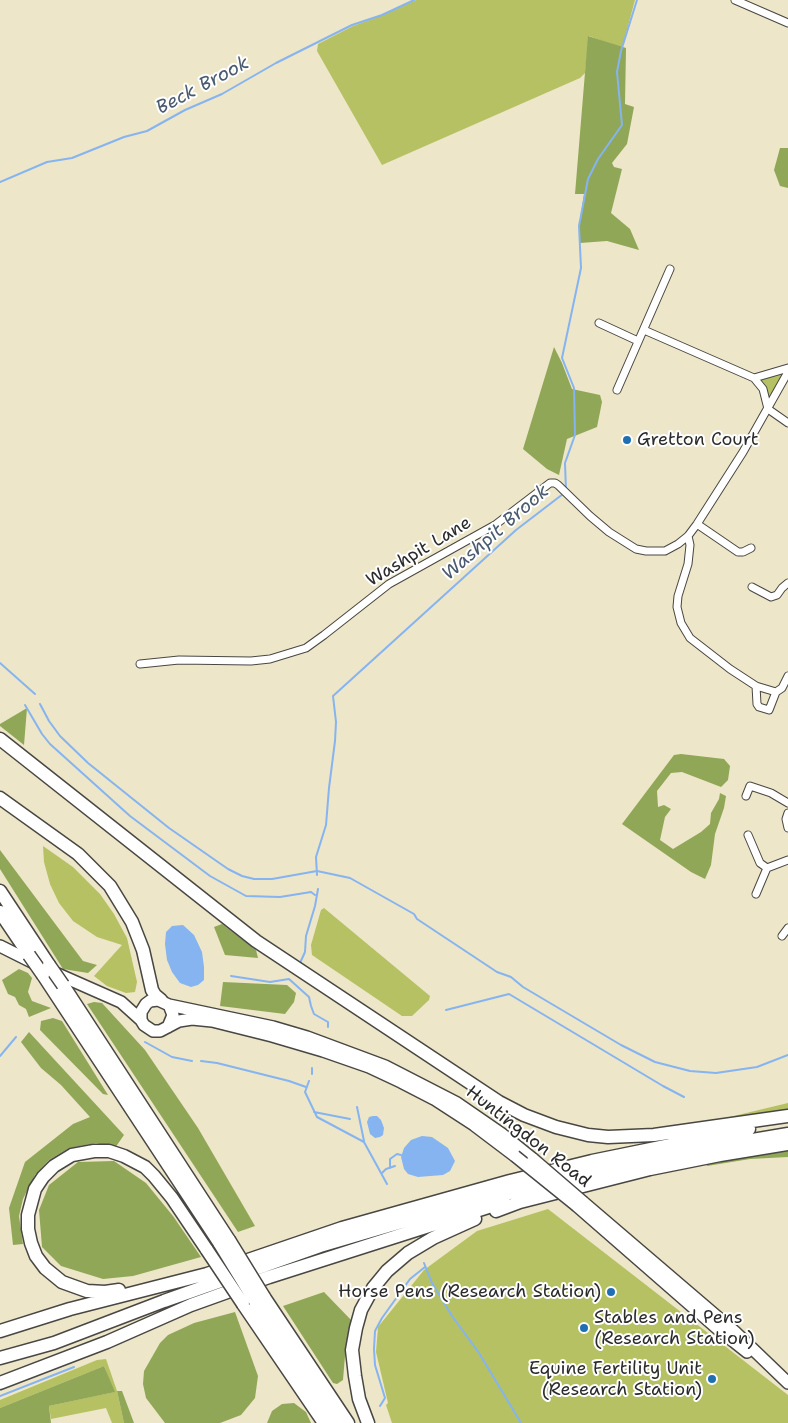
<!DOCTYPE html>
<html>
<head>
<meta charset="utf-8">
<style>
	body { margin:0 }
	canvas { display:block; background:#ede6c8 }
</style>
</head>
<body>
<canvas width="788" height="1423"></canvas>
<script>
const g = document.querySelector('canvas').getContext('2d');
g.lineJoin = 'round';
function fill(path, color) {
  g.fillStyle = color;
  g.fill(path, 'evenodd');
}
function shape(rows) {
  const path = new Path2D();
  for (const r of rows) {
    path.moveTo(r[0], r[1]);
    for (let i = 2; i < r.length; i += 2) path.lineTo(r[i], r[i + 1]);
  }
  return path;
}
function stroke(path, color, width, dash) {
  g.strokeStyle = color;
  g.lineWidth = width;
  g.lineCap = dash ? 'butt' : 'round';
  g.setLineDash(dash || []);
  g.stroke(path);
}
function drawText(font, color, halo, rows, align = 'center') {
  g.font = font + ' "Shantell Sans",sans-serif';
  g.lineWidth = 4;
  g.setLineDash([]);
  g.textBaseline = 'middle';
  g.strokeStyle = halo;
  g.fillStyle = color;
  for (const [text, x, y, turn = 0] of rows) {
    g.save();
    g.translate(x, y);
    g.rotate((+turn || 0) * Math.PI / 180);
    g.textAlign = isNaN(turn) ? turn : align;
    if (halo) g.strokeText(text, 0, 0);
    g.fillText(text, 0, 0);
    g.restore();
  }
}
fill(shape([
	[416,0,635,0,622,48,589,36,585,73,580,78,382,165,317,51,318,44,353,26,383,15],
	[786,371,769,397,759,378],
	[43,846,73,867,100,894,114,914,127,938,137,982,135,992,126,993,107,986,94,976,122,945,97,937,73,921,59,903,50,884,44,862],
	[324,908,430,996,429,1000,412,1016,402,1016,312,955,311,945,321,910],
	[788,1103,788,1110,713,1121],
	[548,1209,788,1395,788,1423,392,1423,386,1405,388,1403,376,1352,378,1327,424,1270,477,1231],
	[106,1359,117,1391,124,1423,112,1423,106,1408,51,1419,49,1406,114,1392,104,1366,0,1408,0,1400,97,1360]
]), '#b5c162');
fill(shape([
	[588,36,626,48,625,104,634,107,627,144,612,163,614,167,622,169,611,213,630,229,639,250,607,241,580,243,579,226,584,194,575,194],
	[780,148,788,148,788,188,780,186,774,170],
	[554,347,562,363,572,389,600,395,602,402,597,427,567,439,559,475,547,469,523,449],
	[27,708,24,745,0,726,0,724],
	[681,754,724,759,730,766,728,780,721,787,682,772,671,773,657,791,658,807,664,805,671,809,665,817,660,840,673,849,701,832,710,824,711,813,719,799,720,793,726,796,724,808,715,834,711,865,705,879,691,872,622,824,674,755],
	[0,850,83,961,97,965,88,973,63,969,0,869],
	[222,924,256,950,258,958,225,955,214,927],
	[19,969,28,973,32,978,28,992,32,1001,51,1008,29,1017,26,1009,19,1005,15,997,8,994,2,980],
	[223,982,287,985,296,993,294,1002,285,1014,220,1006],
	[94,1002,102,1003,145,1050,198,1128,255,1226,238,1232,87,1004],
	[53,1018,62,1021,108,1095,103,1094,40,1030,41,1021],
	[29,1032,124,1135,115,1148,96,1143,69,1148,49,1160,35,1175,23,1199,19,1216,23,1244,13,1245,9,1208,25,1162,73,1124,90,1117,61,1085,41,1068,21,1042],
	[788,1151,788,1157,750,1159,707,1166,707,1162],
	[114,1161,146,1183,173,1216,201,1257,133,1276,103,1279,61,1266,42,1247,39,1210,49,1185,78,1162],
	[324,1292,352,1321,345,1356,343,1380,337,1384,333,1383,283,1306],
	[235,1312,258,1376,255,1398,241,1415,220,1423,165,1423,146,1398,143,1384,144,1371,160,1343,168,1335,194,1323],
	[104,1366,115,1392,49,1406,51,1423,0,1423,0,1408],
	[117,1391,122,1391,134,1423,124,1423],
	[294,1403,306,1412,311,1423,267,1423,272,1411,282,1404]
]), '#90a758');
fill(shape([
	[183,925,194,935,202,952,204,967,204,980,198,985,191,987,180,983,172,972,167,960,165,944,166,932,172,926],
	[373,1116,377,1116,381,1120,384,1128,383,1135,380,1137,375,1138,370,1134,367,1122,369,1117],
	[422,1136,432,1137,448,1148,455,1161,450,1171,443,1175,418,1177,408,1174,404,1169,401,1157,404,1148,411,1140]
]), '#85b4f0');
stroke(shape([
	[0,182,47,162,72,158,124,137,147,131,185,110,222,94,276,63,352,25,382,15,414,0],
	[566,491,565,463,575,435,574,388,562,358,581,268,579,226,588,179,598,159,622,125,617,72,621,51,637,0],
	[0,663,35,694],
	[40,704,49,721,60,736,88,763,169,828,228,869,242,876,254,879,272,879,317,871,350,878,414,914,417,919,497,972,511,977,523,987,621,1045,655,1062,690,1071,716,1073,757,1067,788,1055],
	[25,705,42,734,50,744,130,816,210,876,246,896,280,897,311,892,315,895],
	[317,875,316,857,326,825,329,788,335,741,336,722,333,696,516,530,563,494],
	[300,963,305,952,306,936,315,906,318,889],
	[231,976,270,982,289,979,309,997,311,1006,314,1014,328,1022,328,1027],
	[446,1010,509,994,663,1086,684,1097],
	[145,1042,172,1057,192,1061],
	[0,1056,16,1037],
	[201,1061,217,1063,289,1081,306,1087],
	[312,1074,312,1068],
	[309,1081,305,1092,317,1117,364,1142,387,1184],
	[357,1107,364,1141],
	[314,1112,350,1119],
	[390,1168,390,1159,397,1154,401,1155],
	[382,1173,386,1169,395,1166],
	[424,1263,432,1283,452,1316,479,1353,521,1423],
	[0,1396,74,1367],
	[380,1406,385,1398,375,1365,374,1349,375,1331,382,1318,410,1279,425,1267]
]), '#85b4f0', 2);
const street = shape([
	[735,0,788,23],
	[599,323,638,341],
	[644,330,754,378,763,389,768,409,788,423],
	[754,378,788,368],
	[617,390,670,269],
	[697,524,738,552,743,552,751,548],
	[688,536,690,545,688,564,678,596,677,607,681,623,690,638,730,669,756,686,776,692],
	[752,587,771,597,777,595,782,588,788,583],
	[140,664,179,660,251,661,270,659,306,648,324,635,389,584,495,525,550,483,555,483,558,485,590,516,609,532,636,549,646,551,665,551,678,544,688,536,697,524,743,452,788,372],
	[756,686,757,704,759,707,769,710,776,692],
	[776,692,782,688,788,676],
	[746,796,750,786,771,793,788,803],
	[788,813,786,819,788,828],
	[748,835,760,863,767,868,788,860],
	[756,894,767,868],
	[782,936,788,928]
]);
const primary = shape([
	[0,946,36,964],
	[53,972,121,1002,141,1020],
	[169,1005,273,1027,307,1037,385,1066,457,1103,502,1134,533,1159],
	[168,1027,173,1015,169,1005,158,1000,150,1001,146,1004,141,1012,141,1020,144,1025,153,1031,160,1031,179,1021,192,1019,212,1021,272,1036,323,1051,369,1067,401,1082,434,1099,474,1125,515,1156],
	[583,1202,735,1332,788,1383],
	[577,1206,718,1329,747,1352]
]);
const highway = shape([
	[0,739,256,941,499,1102,524,1115,556,1127,588,1135,608,1137,654,1135,788,1116],
	[0,798,78,854,110,886,132,922,143,950,152,990,155,995,161,1000],
	[0,891,49,965],
	[0,912,29,955],
	[43,975,220,1244],
	[63,985,229,1240],
	[496,1211,520,1202,650,1169,720,1155,788,1144],
	[119,1290,105,1292,87,1291,62,1282,45,1268,36,1256,31,1243,28,1229,28,1215,35,1189,43,1177,54,1166,72,1155,94,1151,109,1151,124,1156,145,1167,154,1176,172,1198,207,1250],
	[264,1297,348,1423],
	[255,1301,336,1423],
	[243,1304,324,1423],
	[0,1331,70,1309,207,1274,342,1228,510,1181,592,1161,749,1129],
	[0,1358,54,1343,164,1301,320,1246,405,1221,574,1176,676,1153,788,1134],
	[0,1383,107,1342,191,1305,269,1277,504,1202],
	[368,1423,359,1399,355,1376,352,1350,356,1328,361,1310,373,1288,387,1271,408,1253,433,1238,475,1219]
]);
stroke(street, '#484743', 9);
stroke(primary, '#484743', 14);
stroke(highway, '#484743', 15);
stroke(street, '#fff', 7);
stroke(primary, '#fff', 11);
stroke(highway, '#fff', 12);
const primaryBridge = shape([
	[515,1156,577,1206],
	[533,1159,583,1202]
]);
const highwayBridge = shape([
	[29,955,43,975],
	[49,965,63,985],
	[229,1240,264,1297],
	[220,1244,255,1301],
	[207,1250,243,1304]
]);
stroke(primaryBridge, '#484743', 14, []);
stroke(highwayBridge, '#484743', 15, []);
stroke(primaryBridge, '#fff', 11);
stroke(highwayBridge, '#fff', 12);
for (const [x, y, r, color] of [
	[627,440,5,"#1f6fb2"],
	[611,1292,5,"#1f6fb2"],
	[584,1328,5,"#1f6fb2"],
	[712,1379,5,"#1f6fb2"]
]) {
  const dot = new Path2D();
  dot.arc(x, y, r, 0, 2 * Math.PI);
  g.fillStyle = color;
  g.fill(dot);
  stroke(dot, '#fff', 2);
}
drawText('18px', '#2b2b2b', '#fff', [
	["Gretton Court",637,440],
	["Horse Pens (Research Station)",601,1292,"right"],
	["Stables and Pens",594,1318],
	["(Research Station)",594,1339],
	["Equine Fertility Unit",702,1369,"right"],
	["(Research Station)",702,1390,"right"]
], 'left');
drawText('18px', '#2b2b2b', '#fff', [
	["Washpit Lane",419,552,-31],
	["Huntingdon Road",528,1137,38]
]);
drawText('italic 19px', '#4a5b70', '#fff', [
	["Beck Brook",203,86,-28],
	["Washpit Brook",496,533,-41]
]);
</script>
</body>
</html>
